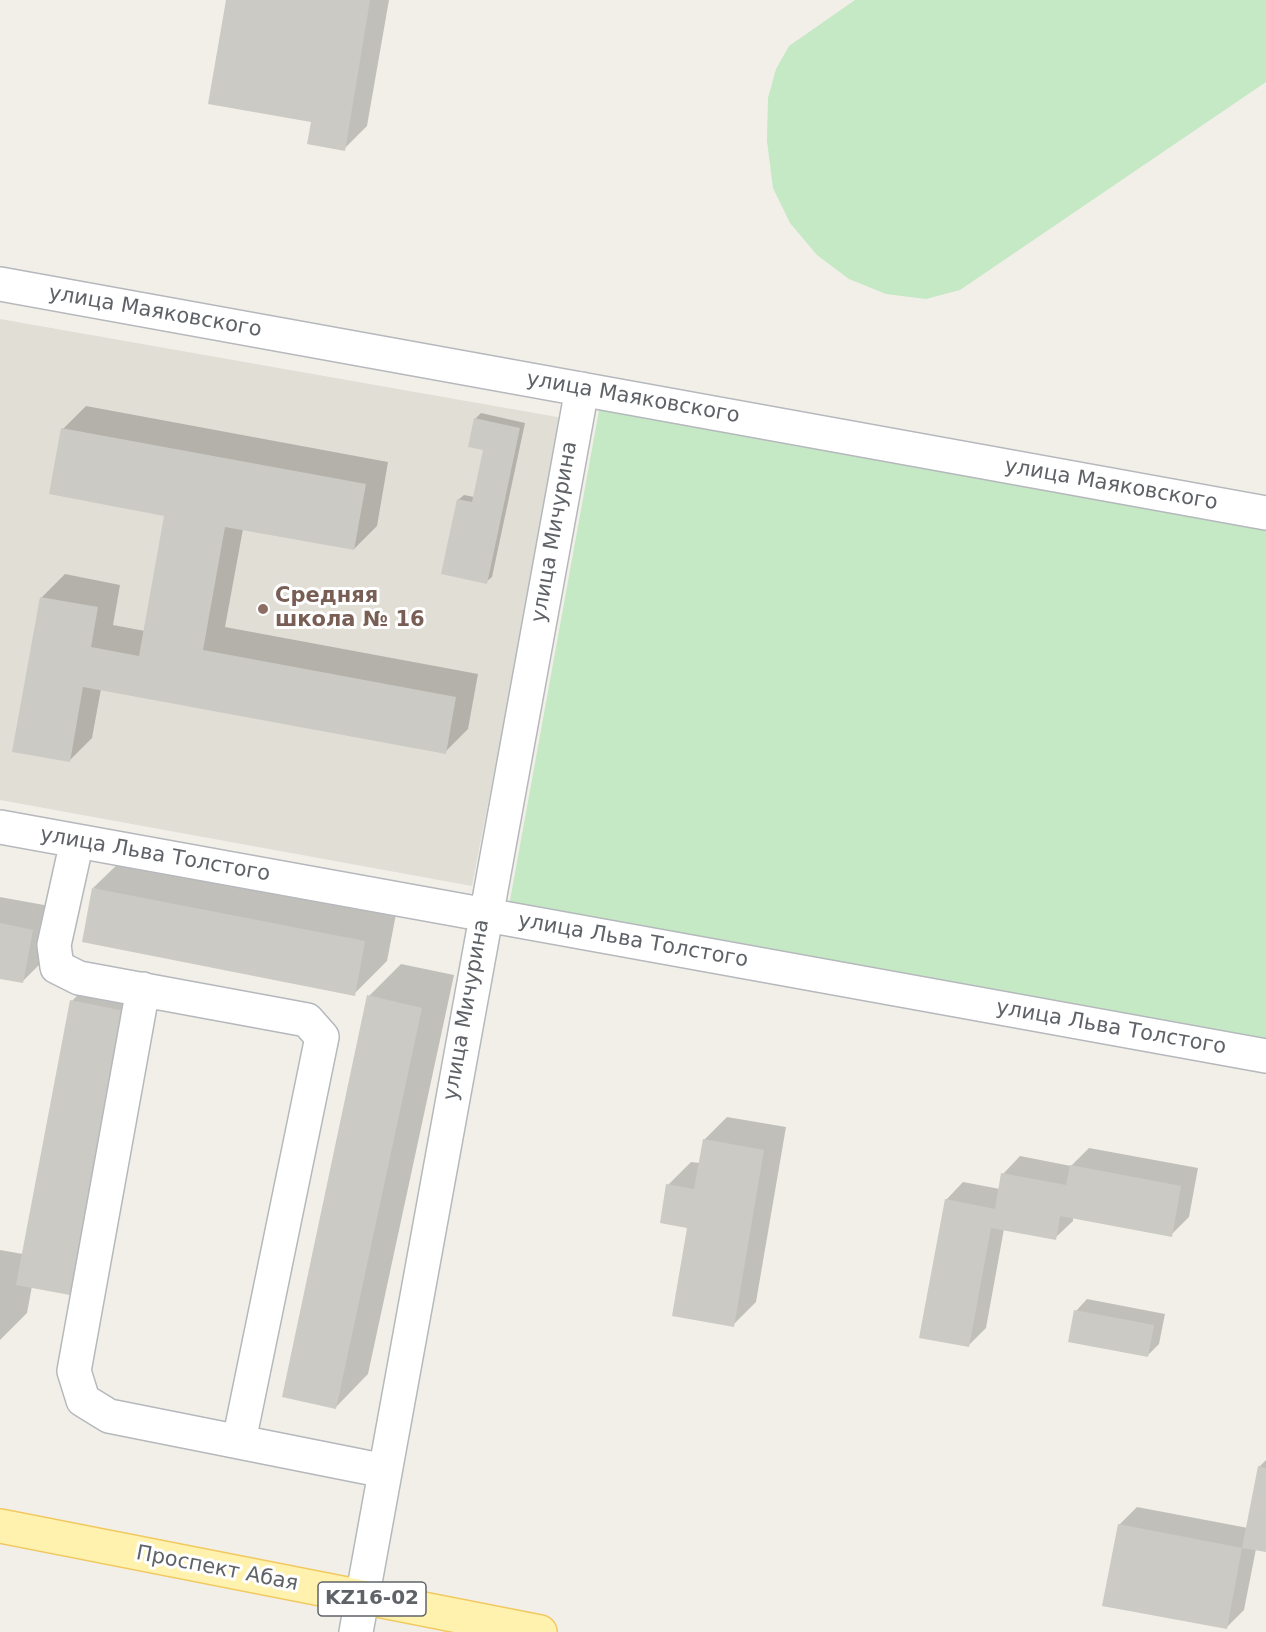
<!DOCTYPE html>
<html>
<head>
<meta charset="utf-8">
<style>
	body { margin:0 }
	canvas { display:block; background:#f1efe8 }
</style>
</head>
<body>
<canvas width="1266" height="1632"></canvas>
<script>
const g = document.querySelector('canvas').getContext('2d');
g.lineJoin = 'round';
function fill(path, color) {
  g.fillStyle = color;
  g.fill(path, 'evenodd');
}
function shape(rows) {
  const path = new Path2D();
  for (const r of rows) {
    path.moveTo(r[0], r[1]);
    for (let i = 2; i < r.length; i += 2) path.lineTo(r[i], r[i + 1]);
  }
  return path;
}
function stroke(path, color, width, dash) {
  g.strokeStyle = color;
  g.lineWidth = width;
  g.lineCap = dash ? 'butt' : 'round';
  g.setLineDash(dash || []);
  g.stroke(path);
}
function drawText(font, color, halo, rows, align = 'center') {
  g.font = font + ' "DejaVu Sans",sans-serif';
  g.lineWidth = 6;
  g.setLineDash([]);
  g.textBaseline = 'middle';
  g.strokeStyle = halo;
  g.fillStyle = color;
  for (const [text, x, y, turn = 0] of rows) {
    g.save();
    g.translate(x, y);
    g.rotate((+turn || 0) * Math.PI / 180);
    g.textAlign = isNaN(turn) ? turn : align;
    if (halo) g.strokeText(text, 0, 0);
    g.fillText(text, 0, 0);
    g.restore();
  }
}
fill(shape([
	[0,319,563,418,472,886,0,800]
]), '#e1ded6');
fill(shape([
	[855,0,1266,0,1266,82,960,290,926,299,886,294,849,279,817,255,790,223,773,188,767,141,768,98,776,69,789,46],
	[600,405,1266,526,1266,1043,509,906]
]), '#c5e8c5');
fill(shape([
	[227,0,389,0,367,126,344,149,313,120],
	[86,406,388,462,377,526,354,549,243,529,225,627,478,674,468,729,445,752,101,689,92,738,69,761,42,597,65,574,120,585,113,625,145,631,166,514,63,429],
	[481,413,525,423,492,577,486,582,458,500,464,495,474,497,485,448,475,419],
	[126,856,397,909,387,961,354,994,93,888],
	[0,897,55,907,45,959,22,982,0,977],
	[401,964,454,975,368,1374,336,1407,369,996],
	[94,978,146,988,93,1271,70,1294,32,1286,27,1313,0,1340,0,1250,23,1254,72,1001],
	[727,1117,786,1127,756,1302,733,1325,668,1185,691,1162,700,1163,704,1140],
	[1089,1148,1198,1168,1189,1217,1171,1235,1073,1217,1073,1221,1055,1238,1004,1229,986,1328,969,1345,946,1200,963,1182,1000,1189,1003,1174,1020,1156,1071,1166],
	[1087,1299,1165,1314,1159,1344,1148,1355,1076,1311],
	[1266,1460,1266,1551,1256,1549,1244,1610,1226,1628,1119,1525,1137,1507,1248,1528,1259,1467]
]), '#0003');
fill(shape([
	[226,0,370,0,345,151,307,144,311,122,208,104],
	[474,418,520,428,487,584,441,574,457,499,472,502,483,450,468,447],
	[61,428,366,484,354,550,225,527,203,650,456,697,446,754,83,687,70,762,12,752,40,597,98,607,91,647,139,656,164,516,49,494],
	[92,888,365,941,355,996,82,942],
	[0,923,33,930,23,983,0,979],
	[367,995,422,1008,336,1409,282,1397],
	[70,1000,124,1011,70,1295,16,1285],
	[703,1139,764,1150,734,1327,672,1316,687,1228,660,1223,666,1184,694,1189],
	[1070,1165,1181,1186,1172,1237,1060,1216,1056,1240,991,1228,969,1347,919,1338,945,1199,995,1209,1001,1173,1066,1185],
	[1074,1310,1154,1325,1148,1357,1068,1342],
	[1258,1466,1266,1468,1266,1552,1242,1548],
	[1118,1524,1242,1548,1227,1629,1102,1606]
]), '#cccac5');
const minor = shape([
	[0,284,1266,513],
	[0,827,1266,1056],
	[77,841,54,945,57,967,79,978,307,1020,322,1037,239,1441],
	[143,989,74,1371,83,1400,109,1416,385,1471],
	[356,1632,582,389]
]);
const major = shape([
	[0,1526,540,1632]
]);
stroke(minor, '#b5b8bc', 36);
stroke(major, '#f2c960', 36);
stroke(minor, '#fff', 33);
stroke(major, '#fff2af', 33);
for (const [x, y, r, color] of [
	[263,609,6,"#8d6e63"]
]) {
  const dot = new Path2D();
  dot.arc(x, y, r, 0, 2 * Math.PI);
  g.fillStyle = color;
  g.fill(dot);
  stroke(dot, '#fff', 2);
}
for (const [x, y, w] of [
	[372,1599,108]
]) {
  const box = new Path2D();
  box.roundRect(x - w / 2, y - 17, w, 34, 4.5);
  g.fillStyle = '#fff';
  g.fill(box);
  stroke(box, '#5f6368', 1.5);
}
drawText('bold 20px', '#5f6368', null, [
	["KZ16-02",372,1599]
]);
drawText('21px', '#5f6368', '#fff', [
	["улица Маяковского",155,312,10],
	["улица Маяковского",633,398,10],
	["улица Маяковского",1111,485,10],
	["улица Мичурина",555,532,-80],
	["улица Льва Толстого",155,855,10],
	["улица Льва Толстого",633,941,10],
	["улица Мичурина",467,1010,-80],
	["улица Льва Толстого",1111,1028,10],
	["Проспект Абая",217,1569,11]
]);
drawText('bold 21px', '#785e54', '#fff', [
	["Средняя",275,597],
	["школа № 16",275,621]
], 'left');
</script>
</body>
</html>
